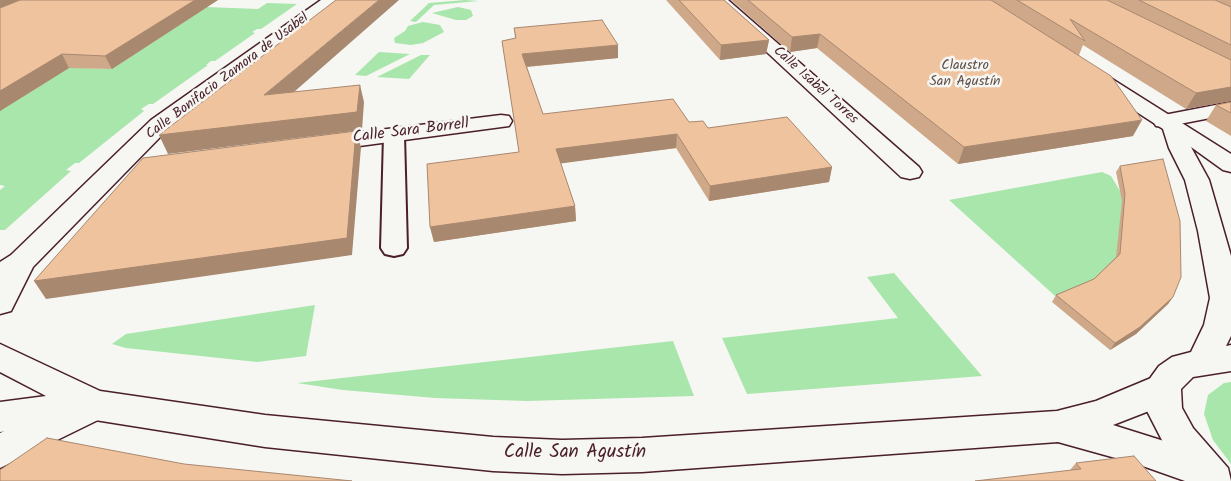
<!DOCTYPE html>
<html>
<head>
<meta charset="utf-8">
<style>
	body { margin:0 }
	canvas { display:block; background:#f6f6f2 }
</style>
</head>
<body>
<canvas width="1231" height="481"></canvas>
<script>
const g = document.querySelector('canvas').getContext('2d');
g.lineJoin = 'round';
function fill(path, color) {
  g.fillStyle = color;
  g.fill(path, 'evenodd');
}
function shape(rows) {
  const path = new Path2D();
  for (const r of rows) {
    path.moveTo(r[0], r[1]);
    for (let i = 2; i < r.length; i += 2) path.lineTo(r[i], r[i + 1]);
  }
  return path;
}
function stroke(path, color, width, dash) {
  g.strokeStyle = color;
  g.lineWidth = width;
  g.lineCap = dash ? 'butt' : 'round';
  g.setLineDash(dash || []);
  g.stroke(path);
}
function drawText(font, color, halo, rows, align = 'center') {
  g.font = font + ' Kalam,sans-serif';
  g.lineWidth = 5;
  g.setLineDash([]);
  g.textBaseline = 'middle';
  g.strokeStyle = halo;
  g.fillStyle = color;
  for (const [text, x, y, turn = 0] of rows) {
    g.save();
    g.translate(x, y);
    g.rotate((+turn || 0) * Math.PI / 180);
    g.textAlign = isNaN(turn) ? turn : align;
    if (halo) g.strokeText(text, 0, 0);
    g.fillText(text, 0, 0);
    g.restore();
  }
}
fill(shape([
	[465,0,479,1,434,5,416,22,410,21,429,3],
	[267,3,297,4,261,29,257,29,252,32,255,33,215,61,211,61,206,65,208,65,153,104,149,104,141,109,144,111,79,163,75,163,66,170,71,171,5,230,0,230,0,190,5,186,0,185,0,65,112,69,206,7,258,9],
	[458,7,471,10,473,16,466,20,456,20,432,13],
	[423,22,440,25,444,32,423,43,411,45,395,43,394,38,405,31,408,26],
	[379,52,410,54,366,76,355,75],
	[421,55,430,55,409,79,377,77],
	[1102,172,1111,176,1123,196,1133,252,1065,305,949,200],
	[894,273,982,376,747,394,722,338,898,318,867,277],
	[315,305,306,356,257,362,126,348,112,344,126,334],
	[673,341,694,396,527,401,435,398,343,390,297,383],
	[1231,382,1231,464,1213,440,1204,414,1208,395,1224,383]
]), '#a9e6ac');
const pedestrian = shape([
	[394,129,401,131,404,135,407,248,403,254,394,256,385,254,381,248,384,135,387,131,394,129]
]);
const minor = shape([
	[321,0,339,0,167,130,33,267,11,311,0,314,0,262,11,255,151,120,321,0],
	[711,0,728,0,919,167,922,172,919,177,910,179,901,177,711,0],
	[1231,102,1231,114,1164,127,1156,126,1153,121,1156,116,1164,115,1231,102],
	[501,115,509,116,512,121,509,126,322,151,314,149,311,144,314,139,322,137,501,115],
	[87,394,100,399,105,409,100,419,0,468,0,433,87,394]
]);
const tertiary = shape([
	[0,344,100,391,265,415,493,437,562,440,642,438,1057,411,1096,401,1163,373,1175,377,1180,387,1175,397,1149,411,1113,425,1218,458,1223,470,1218,481,1185,481,1137,464,1058,442,642,472,562,474,493,471,265,447,95,420,0,432,0,402,46,396,0,372,0,344]
]);
const primary = shape([
	[1094,70,1101,72,1231,154,1231,172,1223,170,1191,147,1209,180,1231,256,1231,336,1226,346,1231,345,1231,371,1193,377,1181,389,1182,408,1193,428,1228,468,1231,481,1190,481,1167,450,1146,409,1146,387,1151,377,1159,366,1172,357,1191,352,1204,325,1210,298,1198,231,1185,180,1169,148,1163,129,1087,80,1084,76,1087,72,1094,70]
]);
stroke(pedestrian, '#4a1f2b', 4);
stroke(minor, '#4a1f2b', 3);
stroke(tertiary, '#4a1f2b', 3);
stroke(primary, '#4a1f2b', 3);
fill(pedestrian, '#f6f6f2');
fill(minor, '#f6f6f2');
fill(tertiary, '#f6f6f2');
fill(primary, '#f6f6f2');
fill(shape([
	[0,0,218,0,112,69,69,68,0,111],
	[666,0,724,0,769,40,766,54,720,60],
	[731,0,1231,0,1231,101,1186,109,1083,45,1079,55,1133,136,958,164,817,48,790,52],
	[514,28,618,45,618,58,527,67,543,114,689,122,832,167,829,182,709,201,676,148,560,163,575,206,576,221,434,242,430,227,519,152,502,41,515,38],
	[1231,102,1231,136,1206,121,1216,105],
	[1120,166,1173,297,1168,304,1136,334,1110,350,1052,302,1056,295,1094,279,1116,257,1122,201,1116,172],
	[1076,463,1156,481,1070,470]
]), '#cea889');
fill(shape([
	[0,0,21,0,0,10],
	[195,0,218,0,112,69,105,56],
	[379,0,399,0,270,113,264,95],
	[820,34,817,48,790,52,792,37],
	[769,40,766,54,720,60,721,45],
	[618,45,618,58,523,67,522,54],
	[62,54,69,68,0,111,0,91],
	[360,85,364,102,362,130,168,154,159,135],
	[1231,87,1231,101,1186,109,1196,93],
	[1142,120,1133,136,958,164,964,147],
	[356,131,361,147,352,255,46,299,34,281],
	[677,134,676,148,557,164,556,149],
	[832,167,829,182,709,201,710,186],
	[575,206,576,221,434,242,430,227],
	[1173,297,1168,304,1136,334,1110,350,1115,343]
]), '#a8886f');
const building = shape([
	[20,0,195,0,105,56,62,54,0,91,0,8,20,0],
	[336,0,379,0,264,95,360,85,357,112,159,135,336,0],
	[679,0,724,0,769,40,721,45,679,0],
	[748,0,991,0,1111,76,1142,120,964,147,820,34,792,37,748,0],
	[1017,0,1107,0,1231,60,1231,87,1196,93,1070,19,1085,41,1017,0],
	[1139,0,1215,0,1231,7,1231,45,1139,0],
	[602,20,618,45,522,54,543,114,673,99,689,122,703,121,708,128,787,117,832,167,710,186,677,134,556,149,575,206,430,227,427,164,519,152,502,41,516,38,514,28,602,20],
	[1231,102,1231,113,1216,105,1231,102],
	[356,131,347,238,34,281,143,158,356,131],
	[1163,159,1180,221,1181,277,1173,297,1140,327,1115,343,1056,295,1094,279,1120,254,1125,194,1120,166,1163,159],
	[47,438,184,464,352,481,0,481,0,470,47,438],
	[1134,456,1156,481,975,481,1081,469,1076,463,1134,456]
]);
fill(building, '#f0c39f');
stroke(building, '#a8886f', 1);
drawText('14px', '#62514b', '#f6f6f2', [
	["Claustro",965,67],
	["San Agustín",965,83]
]);
drawText('14px', '#4a1f2b', '#f6f6f2', [
	["Calle Bonifacio Zamora de Usabel",228,77,-37],
	["Calle Isabel Torres",815,86,42]
]);
drawText('16px', '#4a1f2b', '#f6f6f2', [
	["Calle Sara Borrell",411,132,-7]
]);
drawText('19px', '#4a1f2b', '#f6f6f2', [
	["Calle San Agustín",575,454]
]);
</script>
</body>
</html>
